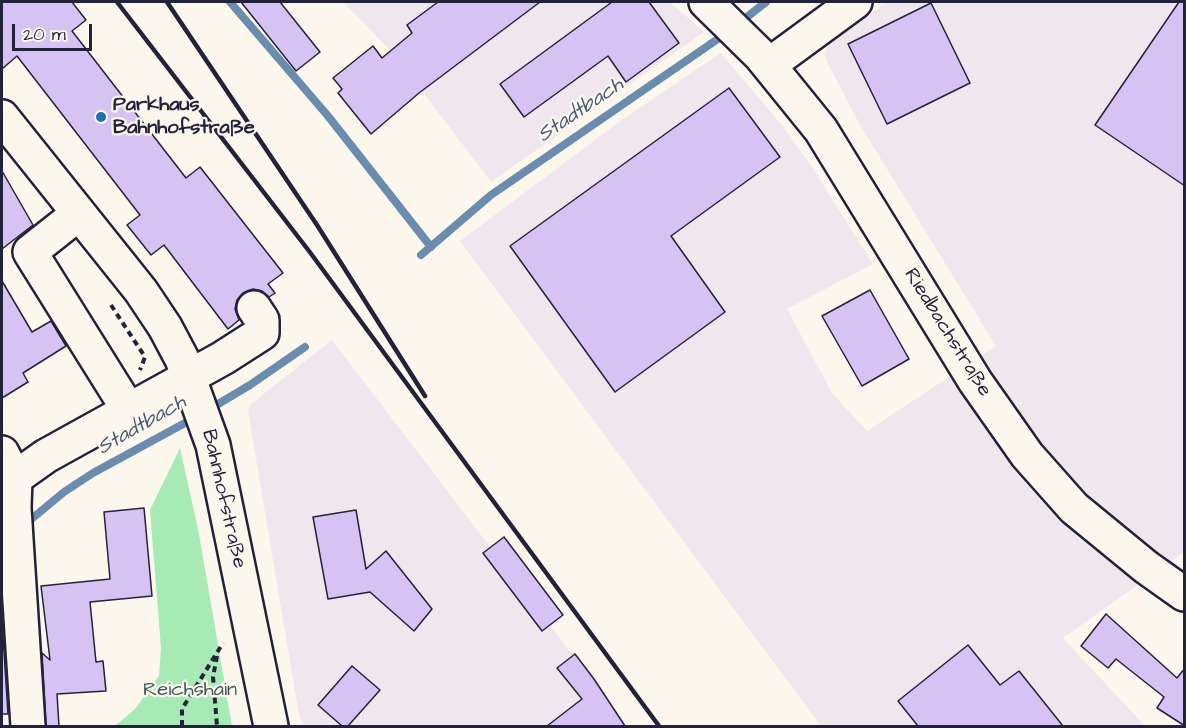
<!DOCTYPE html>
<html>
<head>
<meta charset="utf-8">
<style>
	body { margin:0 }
	#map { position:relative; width:1186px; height:728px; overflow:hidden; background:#fbf7ec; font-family:"Architects Daughter",sans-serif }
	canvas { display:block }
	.frame { position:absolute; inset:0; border:3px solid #22223b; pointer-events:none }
	.scale { position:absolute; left:12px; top:24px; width:80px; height:27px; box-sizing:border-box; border:3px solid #22223b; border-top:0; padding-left:8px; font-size:18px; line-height:21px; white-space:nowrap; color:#22223b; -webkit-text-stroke:4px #fbf7ec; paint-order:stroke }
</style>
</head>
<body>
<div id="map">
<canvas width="1186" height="728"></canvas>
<div class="frame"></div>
<div class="scale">20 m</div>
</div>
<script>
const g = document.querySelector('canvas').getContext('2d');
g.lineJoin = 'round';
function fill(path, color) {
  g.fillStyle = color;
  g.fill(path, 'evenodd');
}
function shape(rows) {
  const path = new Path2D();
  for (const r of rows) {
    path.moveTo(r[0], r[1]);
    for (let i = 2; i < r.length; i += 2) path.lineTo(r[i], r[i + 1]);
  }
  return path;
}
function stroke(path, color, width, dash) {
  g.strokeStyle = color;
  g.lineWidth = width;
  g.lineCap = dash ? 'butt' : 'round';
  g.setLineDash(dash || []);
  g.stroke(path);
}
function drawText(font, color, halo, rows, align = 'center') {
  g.font = font + ' "Architects Daughter",sans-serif';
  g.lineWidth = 4.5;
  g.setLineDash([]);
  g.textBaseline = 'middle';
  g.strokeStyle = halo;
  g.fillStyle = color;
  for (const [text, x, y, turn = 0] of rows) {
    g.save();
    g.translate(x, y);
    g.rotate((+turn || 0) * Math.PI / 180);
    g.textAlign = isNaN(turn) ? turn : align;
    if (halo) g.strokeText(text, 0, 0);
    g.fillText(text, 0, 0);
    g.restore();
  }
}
fill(shape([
	[343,2,670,2,704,32,491,182,394,54],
	[887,2,1184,2,1184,552,1063,638,1145,726,821,726,460,241,623,119,721,53,785,129,814,170,873,264,787,309,832,393,867,431,996,346,860,125,827,62,824,54,831,41],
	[332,340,627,726,304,726,299,715,248,411,251,404]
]), '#f0e7ee');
fill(shape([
	[180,448,199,534,232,726,115,726,135,709,159,676,161,648,150,510]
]), '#a7eab5');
stroke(shape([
	[230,2,328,116,431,247],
	[738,24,766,2],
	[421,255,491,195,728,32],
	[208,410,250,385,305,347],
	[23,526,64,492,93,473,196,417]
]), '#6b8cae', 8);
const building = shape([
	[2,2,72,2,86,20,72,31,186,178,200,167,283,273,268,284,275,293,269,297,262,291,253,289,243,293,237,300,235,309,239,320,228,329,164,245,151,255,127,225,140,215,17,56,2,69,2,2],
	[241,2,280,2,320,52,296,71,241,2],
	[438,2,540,2,419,93,371,134,338,93,342,89,333,78,373,46,382,58,412,33,407,25,438,2],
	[612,2,649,2,679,43,626,82,608,56,524,117,500,84,612,2],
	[1179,2,1185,2,1185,186,1095,125,1179,2],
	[931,3,970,83,887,124,848,44,931,3],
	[729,88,780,157,671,236,725,312,615,392,510,246,729,88],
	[2,171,33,225,2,249,2,171],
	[2,281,32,332,51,321,66,346,23,373,28,382,2,398,2,281],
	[870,290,909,359,862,386,822,316,870,290],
	[144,508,152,596,90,602,96,662,103,661,106,691,57,694,59,726,46,726,42,653,50,660,41,586,110,579,104,512,144,508],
	[356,510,366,569,386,551,432,609,414,631,370,592,328,599,313,517,356,510],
	[504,537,563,615,542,631,483,553,504,537],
	[1106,614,1177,678,1185,668,1185,726,1157,708,1164,697,1116,659,1108,668,1081,646,1106,614],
	[2,620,2,621,8,714,2,714,2,620],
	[968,645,1000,685,1019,671,1063,726,918,726,898,701,968,645],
	[575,654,594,679,625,726,547,726,582,699,557,668,575,654],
	[352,666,380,690,348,726,342,726,318,705,352,666]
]);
fill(building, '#d6c3f3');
stroke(building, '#22223b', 1.5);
const minor = shape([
	[706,2,761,56,821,130,975,381,1027,455,1074,508,1146,567,1184,594],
	[769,65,855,2],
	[2,117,141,291,165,327,182,359,213,445,271,726],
	[78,214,30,252,128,409],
	[2,453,15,478,14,508,28,726],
	[15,478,46,456,223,358,262,333,262,320,254,308]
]);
stroke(minor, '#22223b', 38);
stroke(shape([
	[111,305,145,357,140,370],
	[217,656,213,677,217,726],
	[182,726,182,709,223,643]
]), '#22223b', 4, [6, 4.5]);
stroke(minor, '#fbf7ec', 33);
stroke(shape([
	[117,2,309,251,659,726],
	[167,2,317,225,425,396]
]), '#22223b', 4.5);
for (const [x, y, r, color] of [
	[101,117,6,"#1f6fb2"]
]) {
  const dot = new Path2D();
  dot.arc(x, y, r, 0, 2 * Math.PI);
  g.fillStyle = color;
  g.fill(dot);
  stroke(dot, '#fbf7ec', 2);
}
drawText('bold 20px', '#22223b', '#fbf7ec', [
	["Parkhaus",113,106],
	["Bahnhofstraße",113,129]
], 'left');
drawText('20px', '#22223b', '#fbf7ec', [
	["Riedbachstraße",947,333,58],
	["Bahnhofstraße",223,499,77]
]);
drawText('20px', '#43545a', '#fbf7ec', [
	["Reichshain",190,691]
]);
drawText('italic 21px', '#475775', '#fbf7ec', [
	["Stadtbach",581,111,-34],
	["Stadtbach",142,426,-30]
]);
</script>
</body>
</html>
